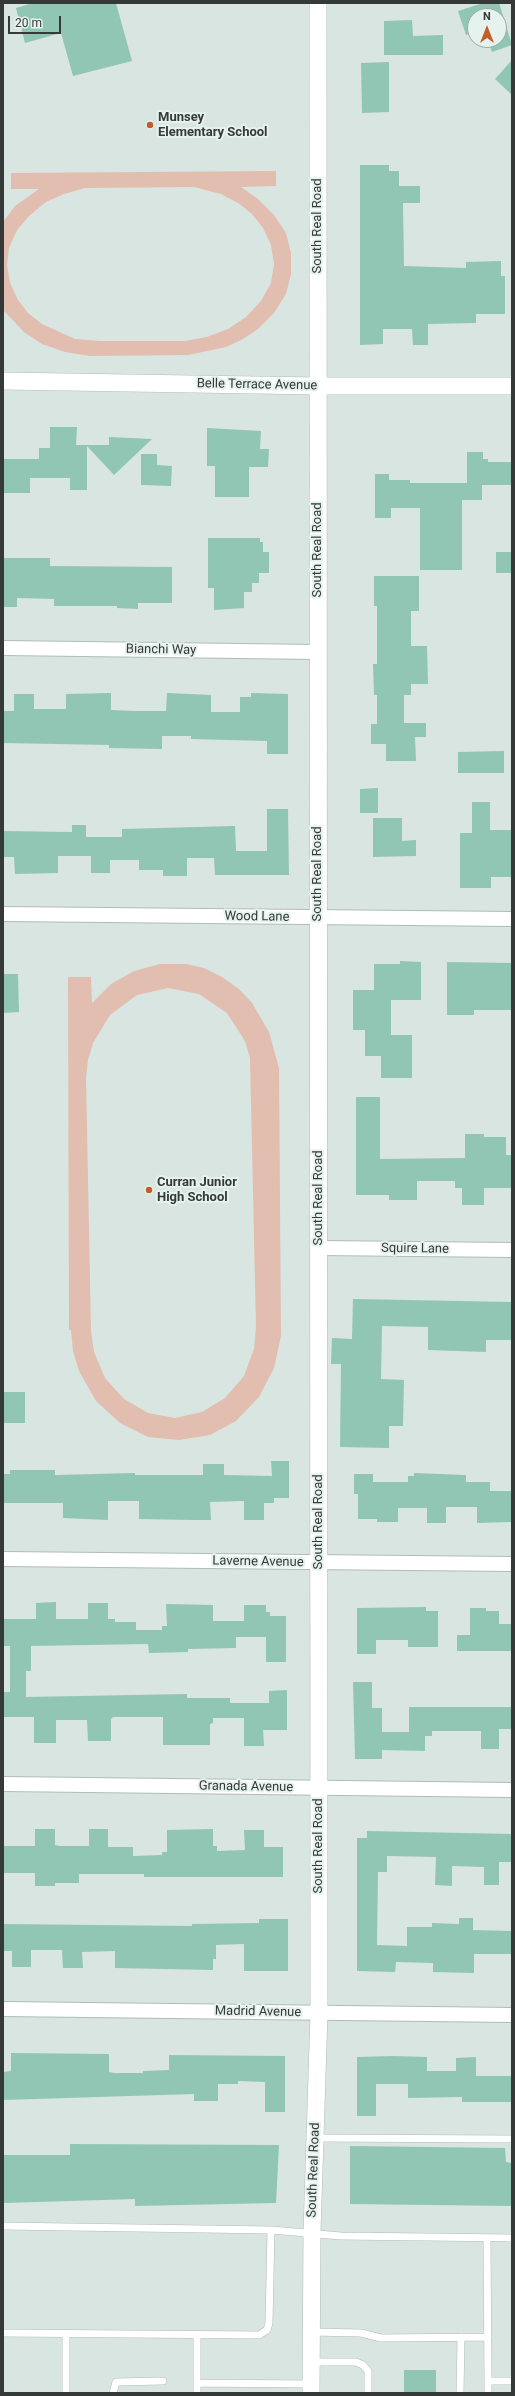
<!DOCTYPE html>
<html>
<head>
<meta charset="utf-8">
<style>
	body { margin:0 }
	#map { position:relative; width:515px; height:2396px; overflow:hidden; background:#d9e5e0; font-family:Roboto,sans-serif }
	canvas { display:block }
	.frame { position:absolute; inset:0; border:4px solid #353938; pointer-events:none }
	.north { position:absolute; left:467px; top:8px; width:40px; height:40px; box-sizing:border-box; background:#e6f2ed; border:1px solid #9fa8a5; border-radius:50%; rotate:0deg; font-size:11px; font-weight:700; line-height:16px; text-align:center; color:#353938 }
	.north::after { content:''; display:block; margin:auto; width:14px; height:18px; background:#c35e2b; clip-path:polygon(50% 0,100% 100%,50% 72%,0 100%) }
	.scale { position:absolute; left:8px; top:16px; width:53px; height:18px; box-sizing:border-box; border:2px solid #353938; border-top:0; padding-left:5px; font-size:12px; line-height:14px; white-space:nowrap; color:#353938; -webkit-text-stroke:3px #e6f2ed; paint-order:stroke }
</style>
</head>
<body>
<div id="map">
<canvas width="515" height="2396"></canvas>
<div class="frame"></div>
<div class="north">N</div>
<div class="scale">20 m</div>
</div>
<script>
const g = document.querySelector('canvas').getContext('2d');
g.lineJoin = 'round';
function fill(path, color) {
  g.fillStyle = color;
  g.fill(path, 'evenodd');
}
function shape(rows) {
  const path = new Path2D();
  for (const r of rows) {
    path.moveTo(r[0], r[1]);
    for (let i = 2; i < r.length; i += 2) path.lineTo(r[i], r[i + 1]);
  }
  return path;
}
function stroke(path, color, width, dash) {
  g.strokeStyle = color;
  g.lineWidth = width;
  g.lineCap = dash ? 'butt' : 'round';
  g.setLineDash(dash || []);
  g.stroke(path);
}
function drawText(font, color, halo, rows, align = 'center') {
  g.font = font + ' Roboto,sans-serif';
  g.lineWidth = 4;
  g.setLineDash([]);
  g.textBaseline = 'middle';
  g.strokeStyle = halo;
  g.fillStyle = color;
  for (const [text, x, y, turn = 0] of rows) {
    g.save();
    g.translate(x, y);
    g.rotate((+turn || 0) * Math.PI / 180);
    g.textAlign = isNaN(turn) ? turn : align;
    if (halo) g.strokeText(text, 0, 0);
    g.fillText(text, 0, 0);
    g.restore();
  }
}
fill(shape([
	[276,171,276,186,241,187,258,199,274,215,286,233,291,253,291,274,286,294,274,313,258,329,243,339,226,347,188,355,90,356,65,352,42,344,24,332,3,310,3,222,15,206,39,189,11,189,11,173],
	[194,187,221,194,238,203,252,214,263,228,271,245,274,264,271,283,261,301,246,317,228,329,207,337,185,341,100,341,75,339,42,324,28,313,18,300,10,283,7,265,9,248,17,230,29,216,46,202,64,194,85,188],
	[160,964,186,964,204,968,222,977,239,989,252,1003,269,1032,279,1068,281,1336,274,1368,259,1397,236,1421,210,1435,179,1440,148,1437,120,1423,96,1401,79,1371,73,1351,71,1330,69,1330,68,977,91,977,92,1003,111,984,134,971],
	[168,988,199,994,227,1013,245,1041,250,1058,256,1327,254,1349,244,1376,225,1398,202,1412,175,1418,148,1413,124,1399,105,1378,94,1352,91,1331,86,1078,88,1060,93,1043,110,1015,137,995]
]), '#e1beaf');
fill(shape([
	[33,3,116,3,132,61,73,76,61,33,25,43,16,8],
	[483,3,499,3,512,45,492,52,488,40,499,40,499,16,475,16,475,32,466,35,458,11],
	[412,20,413,36,443,35,443,55,384,55,384,21],
	[512,60,512,95,495,79],
	[389,62,389,112,362,113,361,63],
	[360,165,389,165,389,171,399,171,399,186,420,186,420,203,403,203,404,266,466,268,466,262,501,261,501,276,505,276,505,314,476,314,476,323,428,324,428,345,413,345,412,329,383,329,383,344,360,345],
	[50,427,77,427,76,445,109,445,109,437,152,439,114,475,87,446,87,490,70,490,70,478,30,478,30,493,3,493,3,459,39,459,39,448,50,448],
	[207,428,261,431,260,449,269,449,268,467,249,467,249,497,215,497,215,466,207,466],
	[467,452,483,452,483,459,488,459,488,462,512,462,512,485,482,485,482,500,462,500,462,570,420,570,420,508,391,508,391,518,375,518,375,474,389,474,389,480,410,480,410,483,467,483],
	[141,454,157,454,157,465,172,466,171,486,141,485],
	[208,538,260,538,260,542,263,542,263,552,269,552,269,573,259,573,259,583,252,583,252,592,244,592,244,608,214,610,214,588,208,588],
	[496,552,512,552,512,573,496,573],
	[3,558,50,558,50,566,172,567,172,603,138,603,138,609,117,608,117,606,54,606,54,599,17,598,17,607,3,607],
	[374,576,419,576,419,611,411,611,411,646,427,646,428,684,411,684,411,695,404,695,404,723,426,723,426,737,415,737,416,761,386,761,386,744,371,744,371,724,377,724,377,695,374,695,373,664,377,664,377,606,374,606],
	[111,693,111,710,135,711,166,711,167,693,211,695,211,712,240,712,240,697,251,697,251,693,288,694,288,754,267,754,267,741,191,739,191,736,162,736,162,749,109,748,109,745,3,743,3,711,14,711,14,694,34,694,34,709,66,709,66,694],
	[504,751,504,773,458,773,458,752],
	[378,788,378,813,360,813,360,789],
	[472,802,490,802,490,830,512,830,512,877,491,877,491,888,460,888,460,833,472,833],
	[267,809,288,809,289,875,215,875,214,858,187,858,187,876,163,876,163,870,139,870,139,860,110,860,110,873,91,873,91,856,58,856,58,873,15,874,14,857,3,857,3,831,72,832,72,825,86,825,86,837,122,837,122,829,235,826,236,851,267,851],
	[373,818,402,818,402,841,416,840,416,856,373,857],
	[400,961,421,962,421,1000,391,1000,391,1035,412,1035,412,1078,381,1078,381,1056,365,1056,365,1030,353,1030,353,990,374,990,374,964,400,964],
	[447,962,512,963,512,1010,474,1010,474,1015,447,1015],
	[3,974,18,974,19,1012,3,1013],
	[356,1097,380,1097,380,1159,465,1158,465,1134,484,1134,484,1137,506,1137,506,1155,512,1155,512,1188,484,1188,484,1205,462,1205,462,1188,455,1188,455,1181,417,1181,417,1200,389,1200,389,1195,356,1195],
	[353,1299,512,1302,512,1340,486,1340,486,1352,428,1350,428,1327,382,1326,381,1379,404,1380,403,1426,389,1426,389,1448,340,1447,341,1364,331,1364,332,1338,352,1339],
	[3,1392,25,1392,25,1423,3,1423],
	[271,1461,289,1461,289,1498,274,1498,274,1503,264,1503,264,1520,244,1520,244,1501,210,1502,211,1520,192,1520,139,1519,139,1501,108,1501,108,1520,63,1518,63,1503,3,1503,3,1474,10,1474,10,1470,55,1470,55,1475,135,1473,135,1475,203,1475,203,1464,224,1464,224,1475,272,1476],
	[414,1473,466,1475,466,1482,490,1482,490,1491,512,1491,512,1522,477,1523,477,1507,446,1507,446,1523,427,1523,427,1508,398,1508,398,1522,377,1522,377,1519,358,1519,358,1494,354,1494,354,1474,373,1474,373,1482,408,1482,408,1476,414,1476],
	[56,1602,56,1619,88,1619,88,1603,108,1603,108,1619,115,1619,115,1622,136,1622,136,1630,162,1630,162,1626,167,1626,166,1604,213,1605,213,1621,244,1621,244,1605,266,1605,266,1612,270,1612,270,1616,286,1616,286,1662,266,1662,266,1637,236,1637,236,1648,188,1649,188,1652,149,1653,148,1644,31,1646,31,1671,26,1671,26,1697,187,1694,187,1698,230,1698,230,1703,269,1703,269,1691,287,1690,287,1730,263,1730,264,1746,244,1746,244,1718,213,1718,213,1723,210,1724,210,1745,163,1745,163,1717,113,1717,111,1719,111,1741,88,1741,87,1720,56,1720,56,1743,34,1743,34,1717,3,1717,3,1692,10,1692,10,1646,3,1646,3,1619,36,1619,36,1603],
	[426,1607,426,1611,438,1611,438,1647,408,1647,408,1640,376,1640,376,1654,357,1654,357,1608],
	[470,1608,486,1608,486,1611,499,1611,499,1624,512,1624,512,1651,457,1651,457,1635,470,1635],
	[353,1682,372,1682,372,1708,382,1708,382,1732,409,1732,409,1707,512,1707,512,1729,499,1729,499,1749,481,1749,481,1731,432,1731,432,1736,425,1736,425,1751,382,1750,382,1759,355,1759],
	[35,1829,55,1829,55,1845,60,1846,89,1846,89,1829,108,1829,108,1847,133,1847,133,1856,162,1855,162,1852,167,1852,167,1830,213,1829,213,1846,217,1846,217,1851,245,1850,244,1830,264,1830,264,1847,283,1847,283,1877,144,1877,144,1874,79,1874,79,1883,55,1883,55,1886,35,1886,35,1873,3,1873,3,1846,35,1846],
	[367,1831,512,1834,512,1862,499,1862,499,1885,484,1885,484,1867,452,1866,452,1886,435,1885,436,1857,387,1856,387,1872,378,1872,377,1945,407,1946,407,1927,432,1927,432,1923,459,1924,459,1918,473,1918,473,1930,512,1931,512,1954,474,1954,474,1973,433,1972,433,1963,396,1962,395,1972,357,1971,357,1838,367,1838],
	[259,1919,288,1919,288,1971,244,1971,244,1944,216,1945,216,1959,213,1959,213,1970,115,1968,115,1951,82,1952,83,1968,63,1968,62,1950,31,1950,31,1967,12,1967,12,1951,3,1951,3,1924,192,1926,192,1924,259,1923],
	[11,2053,109,2054,109,2072,114,2073,143,2073,143,2071,169,2070,169,2055,285,2056,285,2112,265,2112,265,2082,238,2081,238,2084,218,2084,218,2101,194,2101,194,2094,3,2100,3,2072,11,2071],
	[394,2056,427,2057,427,2071,456,2071,456,2058,476,2057,476,2076,512,2076,512,2102,462,2102,462,2097,408,2098,408,2084,376,2084,376,2116,357,2116,357,2057],
	[70,2144,279,2145,276,2203,135,2206,135,2199,3,2203,3,2155,70,2155],
	[350,2146,505,2148,506,2162,512,2163,512,2206,350,2204],
	[404,2370,436,2370,436,2393,404,2393]
]), '#91c6b4');
const service = shape([
	[315,2138,512,2139],
	[3,2226,271,2230,341,2236,512,2238],
	[487,2238,488,2381],
	[311,2332,361,2333,381,2338,488,2337],
	[3,2333,259,2335,267,2330,269,2323,271,2230],
	[66,2334,66,2393],
	[311,2362,356,2362,363,2365,368,2371,368,2393],
	[197,2383,311,2384],
	[113,2393,116,2382,163,2381],
	[197,2393,197,2335],
	[460,2393,461,2337],
	[488,2393,488,2381,512,2381]
]);
const minor = shape([
	[3,648,318,652],
	[3,914,512,919],
	[319,1248,512,1250],
	[3,1559,512,1564],
	[3,1784,512,1790],
	[3,2009,512,2015]
]);
const tertiary = shape([
	[3,381,318,386,512,386],
	[311,2393,312,2232,319,2013,318,3]
]);
stroke(service, '#b0bcb7', 8);
stroke(minor, '#b0bcb7', 16);
stroke(tertiary, '#b0bcb7', 18);
stroke(service, '#fff', 7);
stroke(minor, '#fff', 14);
stroke(tertiary, '#fff', 17);
for (const [x, y, r, color] of [
	[150,125,4,"#c35e2b"],
	[149,1190,4,"#c35e2b"]
]) {
  const dot = new Path2D();
  dot.arc(x, y, r, 0, 2 * Math.PI);
  g.fillStyle = color;
  g.fill(dot);
  stroke(dot, '#e6f2ed', 1.5);
}
drawText('bold 13px', '#353938', '#e6f2ed', [
	["Munsey",158,118],
	["Elementary School",158,133],
	["Curran Junior",157,1183],
	["High School",157,1198]
], 'left');
drawText('13px', '#353938', '#e6f2ed', [
	["South Real Road",318,226,-90],
	["Belle Terrace Avenue",257,385,1],
	["South Real Road",318,550,-90],
	["Bianchi Way",161,650,1],
	["South Real Road",318,874,-90],
	["Wood Lane",257,917,1],
	["South Real Road",319,1198,-90],
	["Squire Lane",415,1249,1],
	["South Real Road",319,1522,-90],
	["Laverne Avenue",258,1562,1],
	["Granada Avenue",246,1787,1],
	["South Real Road",319,1846,-90],
	["Madrid Avenue",258,2012,1],
	["South Real Road",314,2170,-88]
]);
</script>
</body>
</html>
